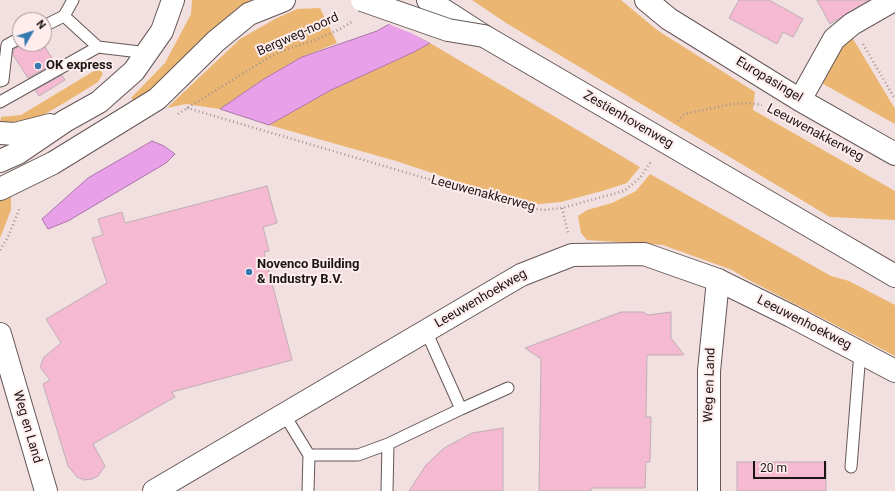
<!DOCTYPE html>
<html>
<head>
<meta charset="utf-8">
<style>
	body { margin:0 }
	#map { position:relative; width:895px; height:491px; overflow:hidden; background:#f1e0df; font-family:Roboto,sans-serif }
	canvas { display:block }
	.north { position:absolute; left:12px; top:12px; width:40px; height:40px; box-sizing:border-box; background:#ffeded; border:1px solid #a49797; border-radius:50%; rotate:51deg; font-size:11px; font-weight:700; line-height:16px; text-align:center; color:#1b1515 }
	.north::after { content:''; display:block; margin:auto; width:14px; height:18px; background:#3679af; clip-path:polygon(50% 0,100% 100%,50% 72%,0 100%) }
	.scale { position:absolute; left:753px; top:461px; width:73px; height:18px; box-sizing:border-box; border:2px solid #1b1515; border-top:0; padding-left:5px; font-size:12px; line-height:14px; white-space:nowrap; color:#1b1515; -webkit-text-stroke:3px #ffeded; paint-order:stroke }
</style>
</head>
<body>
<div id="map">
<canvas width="895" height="491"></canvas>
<div class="north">N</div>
<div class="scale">20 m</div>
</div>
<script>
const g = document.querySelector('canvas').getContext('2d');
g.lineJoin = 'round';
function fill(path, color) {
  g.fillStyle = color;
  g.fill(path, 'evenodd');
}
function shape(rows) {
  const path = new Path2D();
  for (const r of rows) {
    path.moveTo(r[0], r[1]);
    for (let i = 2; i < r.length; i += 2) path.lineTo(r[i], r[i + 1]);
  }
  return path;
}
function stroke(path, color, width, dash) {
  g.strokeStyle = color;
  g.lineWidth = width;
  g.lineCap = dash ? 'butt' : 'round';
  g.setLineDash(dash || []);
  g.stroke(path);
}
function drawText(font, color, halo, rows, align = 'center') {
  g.font = font + ' Roboto,sans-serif';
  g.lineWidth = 4;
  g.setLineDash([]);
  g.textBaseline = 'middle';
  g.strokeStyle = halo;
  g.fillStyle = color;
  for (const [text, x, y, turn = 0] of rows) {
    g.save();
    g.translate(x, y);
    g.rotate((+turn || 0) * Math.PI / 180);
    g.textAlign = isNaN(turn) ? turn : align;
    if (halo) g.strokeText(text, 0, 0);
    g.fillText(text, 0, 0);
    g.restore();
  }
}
fill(shape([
	[192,0,259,0,137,104,131,98,165,63,191,14],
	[472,0,621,0,657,30,755,92,753,110,895,191,895,220,830,217,506,23],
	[320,8,337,43,302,57,264,79,220,109,186,104,167,108,240,39,275,19,297,9],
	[852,37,895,109,895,124,818,81,837,51],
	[430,43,640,167,627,183,602,191,561,202,528,205,396,161,269,125,331,90,414,52],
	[99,68,103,74,98,82,64,103,36,119,0,124,1,117,21,115],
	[650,174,831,276,849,281,895,305,895,356,747,279,732,270,663,245,587,240,581,233,578,216,587,210,612,203,636,191],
	[8,194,11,197,11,210,0,238,0,201]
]), '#ebb671');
const water = shape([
	[393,22,430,43,414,52,331,90,269,125,220,109,264,79,302,57,377,31,393,22],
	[152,141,164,146,175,154,166,163,68,221,48,229,42,219,88,178,152,141]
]);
fill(water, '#e8a0e9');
stroke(water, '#aa76a9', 1);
fill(shape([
	[404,0,456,0,432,44,411,33,386,23,392,20]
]), '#f1e0df');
const building = shape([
	[739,0,769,0,803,19,793,37,783,32,777,44,729,18,739,0],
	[817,0,869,0,830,24,817,0],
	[24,44,43,44,55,63,28,78,13,55,14,49,24,44],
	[62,75,65,80,39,96,35,90,62,75],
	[267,186,277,223,263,227,269,251,264,252,292,360,172,392,175,397,93,444,105,466,98,476,92,479,84,480,77,477,68,466,43,384,50,380,40,367,44,357,61,343,46,319,107,283,92,238,103,235,98,219,122,212,125,223,267,186],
	[621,312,643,312,648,315,671,312,671,338,684,355,647,355,646,417,651,417,650,462,646,462,645,488,591,488,591,491,539,491,541,359,525,348,621,312],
	[503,428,503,491,409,491,426,465,444,448,472,433,503,428],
	[737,462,826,462,826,491,737,491,737,462]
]);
fill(building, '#f5b9d1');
stroke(building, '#beafb5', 1);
const service = shape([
	[44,26,64,16],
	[98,47,148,53],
	[0,81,3,80,7,45,20,38],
	[0,102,98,47,64,16,73,0],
	[461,409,508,388],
	[284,414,309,455,358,455,388,444,461,409,426,331],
	[851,467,860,352],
	[308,491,309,455],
	[387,491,388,444]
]);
const minor = shape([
	[646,0,669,19,800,100,895,154],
	[800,100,834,39,852,24,894,0],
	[709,491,709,371,718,280]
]);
const tertiary = shape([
	[0,334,46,491],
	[154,491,521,275,572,255,644,254,718,280,791,316,895,371]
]);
const primary = shape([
	[428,0,484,36],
	[0,133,15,134,50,125],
	[0,161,18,153,65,121,99,102,134,71,162,31,173,0],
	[0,189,53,163,157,99,216,41,249,14,284,0],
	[830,238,895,276]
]);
stroke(service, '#665757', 13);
stroke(minor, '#665757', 24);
stroke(tertiary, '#665757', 24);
stroke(primary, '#665757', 24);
stroke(shape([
	[863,44,895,99],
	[187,108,523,207,544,210,562,208,624,191,640,178,652,160],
	[178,114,266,59,289,48,313,41,340,29,353,21],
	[678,121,684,114,732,104,749,103,762,105],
	[562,208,568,233],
	[0,250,8,237,20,207]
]), '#a09493', 2.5, [1, 3]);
stroke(service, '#fff', 11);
stroke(minor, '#fff', 22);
stroke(tertiary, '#fff', 22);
stroke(primary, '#fff', 22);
const primaryBridge = shape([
	[362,0,448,30,484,36,830,238]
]);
stroke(primaryBridge, '#665757', 24, []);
stroke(primaryBridge, '#fff', 22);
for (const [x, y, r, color] of [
	[38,66,4,"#3679af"],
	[249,272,4,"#3679af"]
]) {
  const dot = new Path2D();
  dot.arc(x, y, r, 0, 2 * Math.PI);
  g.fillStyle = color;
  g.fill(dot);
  stroke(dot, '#ffeded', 1.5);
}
drawText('13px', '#1b1515', '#ffeded', [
	["Bergweg-noord",298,35,-24],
	["Europasingel",769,80,31],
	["Zestienhovenweg",628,120,30],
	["Leeuwenakkerweg",815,133,28],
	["Leeuwenakkerweg",483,194,15],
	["Leeuwenhoekweg",481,299,-30],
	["Leeuwenhoekweg",804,323,27],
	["Weg en Land",710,385,-88],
	["Weg en Land",27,427,74]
]);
drawText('bold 13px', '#1b1515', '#ffeded', [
	["OK express",46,66],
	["Novenco Building",257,265],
	["& Industry B.V.",257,280]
], 'left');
</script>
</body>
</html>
